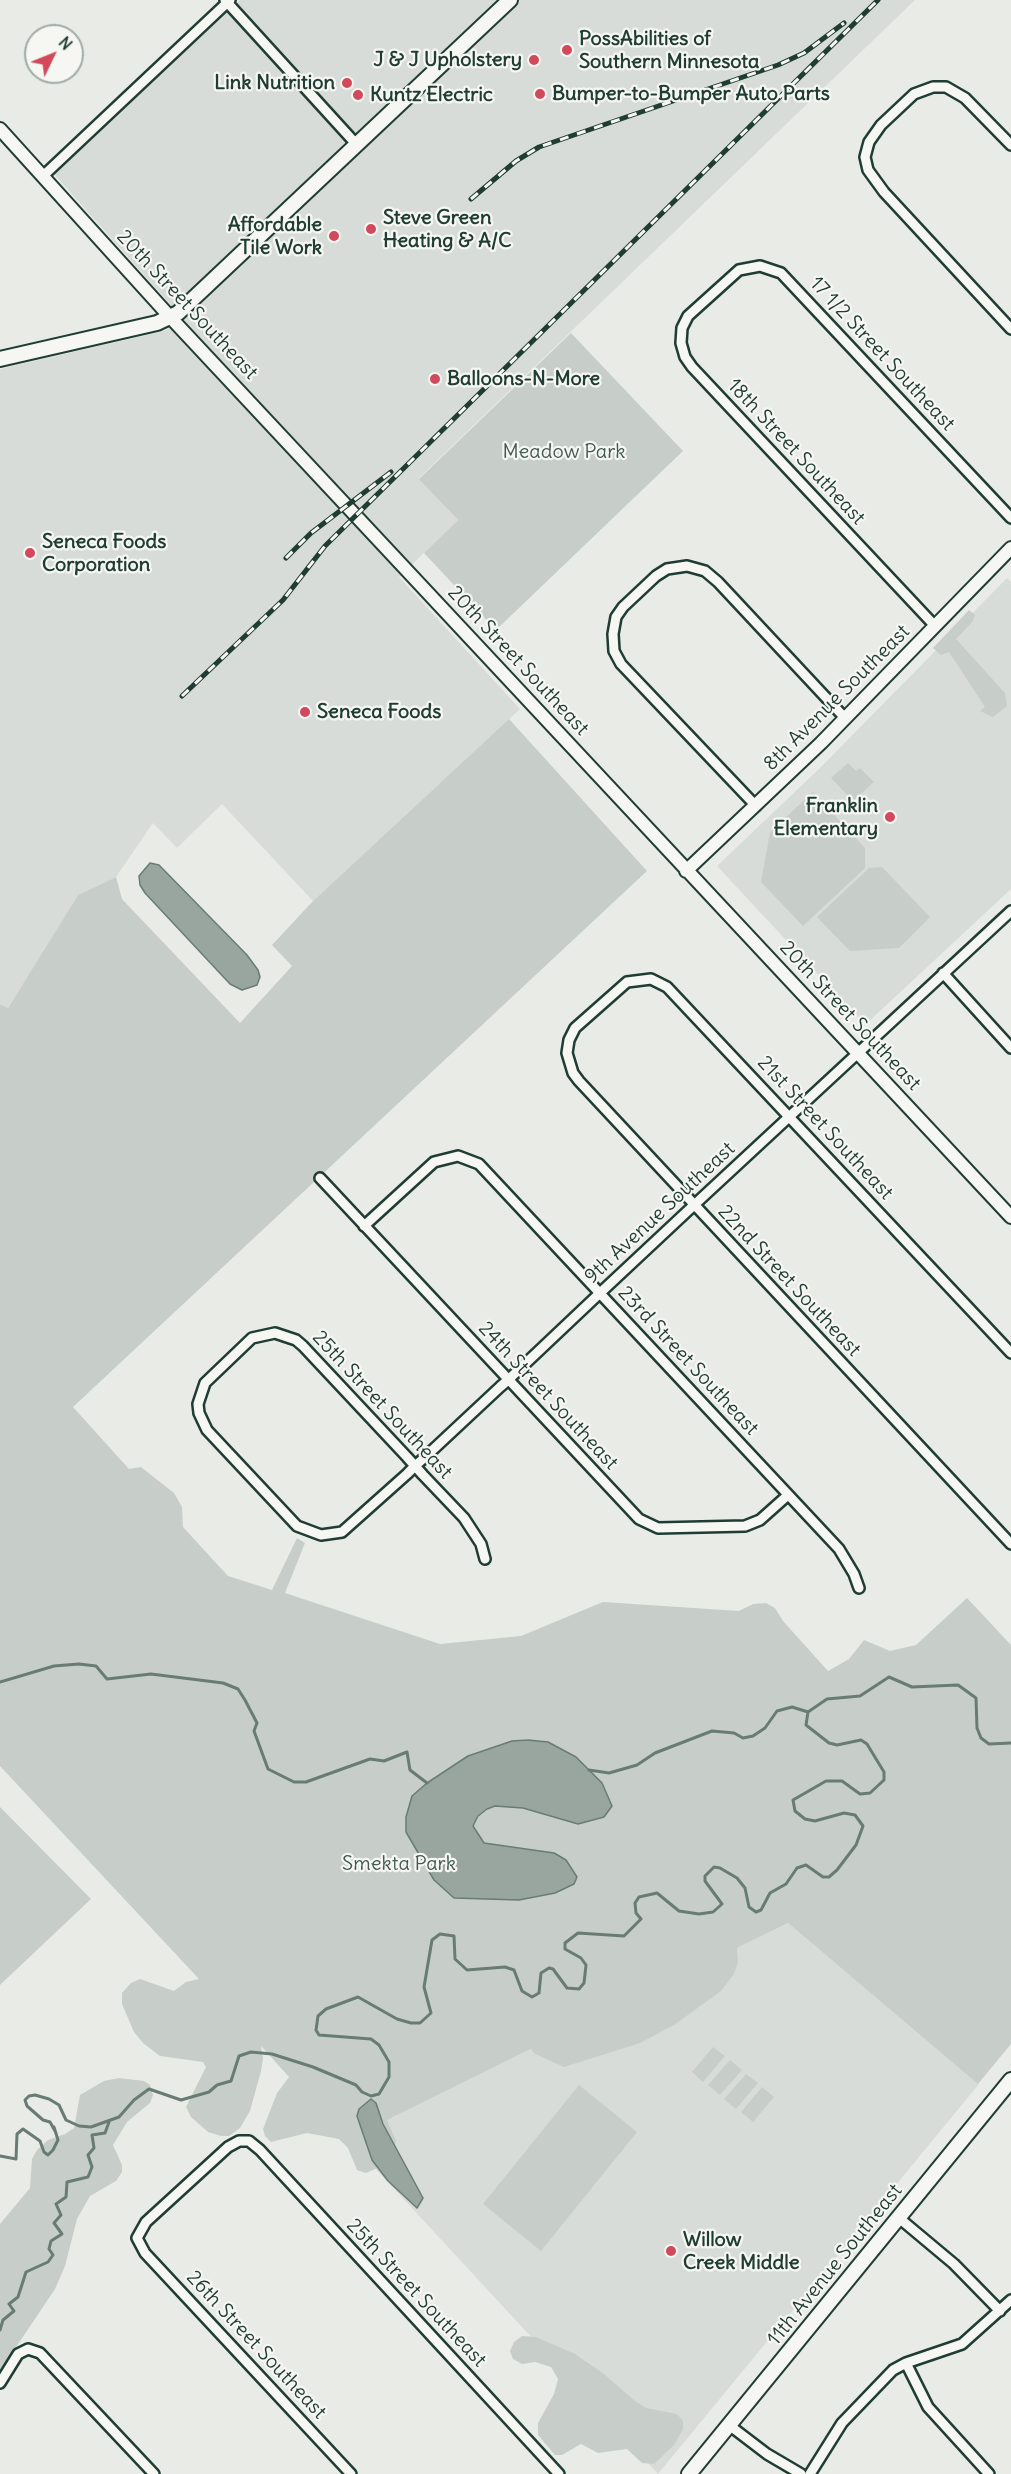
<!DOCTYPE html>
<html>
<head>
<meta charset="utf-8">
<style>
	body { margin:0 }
	#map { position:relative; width:1011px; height:2474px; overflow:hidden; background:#e9ebe7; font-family:Delius,sans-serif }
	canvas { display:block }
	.north { position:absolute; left:24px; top:24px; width:60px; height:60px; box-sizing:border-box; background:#f6f6f2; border:2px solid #a0aca6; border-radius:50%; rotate:47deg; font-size:16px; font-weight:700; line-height:24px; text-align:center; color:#1f3d34 }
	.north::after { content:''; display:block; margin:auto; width:21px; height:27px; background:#d1495b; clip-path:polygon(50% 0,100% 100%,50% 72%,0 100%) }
</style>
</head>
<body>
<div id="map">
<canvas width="1011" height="2474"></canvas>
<div class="north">N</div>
</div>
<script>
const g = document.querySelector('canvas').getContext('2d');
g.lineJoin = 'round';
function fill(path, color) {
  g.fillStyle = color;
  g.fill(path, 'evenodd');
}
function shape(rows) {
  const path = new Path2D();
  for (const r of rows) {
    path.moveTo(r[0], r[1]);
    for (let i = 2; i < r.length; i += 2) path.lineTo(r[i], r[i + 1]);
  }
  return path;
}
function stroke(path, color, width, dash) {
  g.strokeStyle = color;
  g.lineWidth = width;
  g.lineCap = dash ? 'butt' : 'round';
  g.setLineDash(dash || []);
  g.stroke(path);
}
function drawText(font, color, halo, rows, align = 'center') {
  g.font = font + ' Delius,sans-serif';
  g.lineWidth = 4.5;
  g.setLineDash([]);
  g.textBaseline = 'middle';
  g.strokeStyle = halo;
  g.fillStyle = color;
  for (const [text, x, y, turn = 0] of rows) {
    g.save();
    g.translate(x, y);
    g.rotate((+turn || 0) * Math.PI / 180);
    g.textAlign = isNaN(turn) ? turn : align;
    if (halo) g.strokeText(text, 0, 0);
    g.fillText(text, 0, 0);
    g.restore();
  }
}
fill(shape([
	[240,0,915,0,419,478,458,520,399,577,520,709,313,901,222,804,177,848,153,823,116,877,78,895,8,1008,0,1004,0,369,164,331,184,320,54,174],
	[1007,578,1011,582,1011,889,865,1025,717,866,820,768],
	[788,1923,979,2084,658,2474,348,2139]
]), '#d8dcd8');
fill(shape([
	[571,333,683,451,496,630,424,553,458,520,419,479],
	[969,610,975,615,973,621,956,639,1005,693,1007,706,993,717,980,711,985,707,949,652,941,655,933,648],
	[509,719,647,871,73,1407,129,1469,141,1467,174,1493,182,1507,183,1527,228,1576,272,1590,297,1538,305,1543,285,1593,440,1644,521,1636,603,1602,739,1611,753,1604,766,1603,775,1608,783,1621,828,1671,849,1659,864,1640,890,1651,916,1645,967,1598,1011,1645,1011,2044,978,2084,788,1923,737,1948,738,1962,734,1974,721,1991,674,2025,640,2043,564,2067,535,2054,531,2049,387,2120,396,2141,394,2151,380,2167,366,2173,357,2170,348,2148,339,2139,307,2133,271,2142,265,2136,263,2129,277,2093,289,2077,261,2046,263,2058,261,2071,250,2111,240,2128,229,2136,221,2136,208,2132,191,2117,186,2107,206,2067,203,2062,160,2056,143,2043,134,2032,122,2004,122,1993,131,1983,140,1979,174,1991,186,1982,199,1979,0,1766,0,1004,8,1008,78,895,116,877,122,899,240,1023,292,966,272,945,313,901],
	[848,763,856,771,860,768,874,782,853,801,831,778],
	[813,792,865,848,865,868,803,926,761,882,770,832],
	[882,867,930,917,899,948,850,951,817,917,869,868],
	[0,1807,91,1899,0,1985],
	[713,2047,725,2056,703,2082,692,2072],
	[730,2060,742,2070,720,2095,708,2085],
	[746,2074,758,2083,736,2109,724,2099],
	[119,2078,144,2081,150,2085,153,2095,150,2103,127,2122,113,2145,122,2165,122,2172,116,2181,90,2196,77,2219,65,2266,55,2289,0,2371,0,2224,30,2188,32,2159,37,2150,48,2140,65,2134,74,2128,80,2095,104,2081],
	[579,2085,637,2132,541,2251,483,2204],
	[762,2087,774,2097,753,2122,741,2112],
	[522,2336,536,2337,575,2354,604,2374,635,2401,646,2408,677,2414,683,2421,683,2429,674,2445,654,2464,642,2463,627,2449,598,2453,581,2444,562,2455,555,2455,538,2435,538,2423,554,2394,558,2379,551,2367,535,2362,522,2364,513,2359,510,2351,514,2342]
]), '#c7cec9');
const water = shape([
	[150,863,159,865,247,955,258,970,260,977,257,985,242,990,230,984,145,893,140,885,139,876,150,863],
	[528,1740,548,1742,576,1757,602,1783,612,1806,604,1817,578,1824,523,1808,495,1806,487,1809,478,1816,473,1826,484,1843,554,1853,566,1860,577,1877,574,1884,555,1893,519,1900,454,1898,434,1880,406,1832,406,1817,412,1796,427,1783,468,1756,512,1741,528,1740],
	[371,2099,376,2103,383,2124,423,2198,417,2208,388,2181,372,2160,357,2116,359,2109,371,2099]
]);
fill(water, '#99a6a0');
stroke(water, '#687c75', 1.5);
stroke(shape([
	[0,1682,54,1666,79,1664,96,1666,107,1679,151,1674,223,1683,238,1689,245,1700,257,1723,254,1731,268,1769,294,1782,306,1782,370,1759,384,1761,407,1752,410,1770,427,1783],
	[589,1770,609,1773,637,1765,655,1753,712,1731,734,1733,743,1738,753,1736,765,1728,777,1711,792,1707,808,1712],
	[0,2156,16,2159,17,2134,23,2129,40,2141,44,2152,48,2155,53,2150,58,2140,54,2127,55,2131,50,2122,43,2120,27,2106,25,2100,29,2096,35,2095,49,2099,59,2105,66,2120,79,2126,91,2127,119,2117,134,2100,149,2089,181,2100,209,2092,217,2085,231,2081,239,2056,251,2052,272,2054,313,2067,356,2085,362,2092,371,2096,379,2094,389,2077,389,2062,379,2045,371,2039,319,2035,316,2030,318,2016,326,2009,358,1997,397,2019,411,2023,420,2023,431,2013,424,1987,432,1940,440,1934,454,1936,455,1959,467,1970,505,1967,514,1970,522,1991,532,1997,539,1993,541,1973,549,1968,553,1969,567,1988,579,1989,584,1983,586,1965,581,1958,565,1949,565,1943,578,1933,624,1936,641,1919,636,1913,635,1903,639,1897,657,1893,679,1911,699,1914,713,1912,722,1904,705,1881,705,1876,714,1867,720,1868,737,1878,745,1888,749,1907,756,1912,761,1910,770,1893,786,1884,797,1868,806,1865,823,1877,829,1877,837,1870,856,1845,863,1826,855,1815,844,1813,815,1821,805,1819,795,1811,793,1800,826,1781,842,1781,860,1794,870,1793,884,1780,884,1772,867,1744,861,1740,837,1745,829,1743,806,1725,808,1712,827,1699,860,1696,889,1677,912,1687,958,1685,976,1698,977,1728,981,1738,989,1744,1011,1743],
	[0,2330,3,2320,14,2311,9,2304,18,2297,26,2272,48,2262,53,2255,49,2249,51,2241,62,2234,54,2223,61,2215,56,2204,66,2197,67,2182,88,2177,92,2167,88,2155,94,2148,92,2135,105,2133,109,2122]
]), '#687c75', 3);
const minor = shape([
	[225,0,357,145],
	[1011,145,965,98,946,87,933,87,914,94,881,125,869,142,865,157,868,170,884,192,1011,329],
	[43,176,230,0],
	[935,626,692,367,685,357,681,343,682,328,688,316,739,270,760,266,781,273,1011,518],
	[756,806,621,664,614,651,613,634,616,617,623,607,656,576,667,569,687,566,705,571,718,582,845,718],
	[943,973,1011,1048],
	[320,1178,639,1519,658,1528,745,1526,760,1520,788,1495],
	[364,1226,434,1162,458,1156,479,1164,839,1549,854,1574,859,1588],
	[1011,1353,667,987,651,979,627,982,575,1028,569,1040,567,1053,573,1073,579,1081,1011,1544],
	[485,1559,481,1544,464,1518,423,1475,407,1457,303,1346,296,1340,275,1333,252,1338,205,1383,198,1404,199,1413,207,1430,297,1526,321,1535,342,1532,407,1474,415,1466,424,1458,500,1387,508,1380,600,1293,693,1206,1011,911],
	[899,2218,954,2264,1000,2311],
	[906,2363,928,2407,989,2474],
	[0,2383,18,2354,28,2349,40,2353,154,2474],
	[729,2425,767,2454,801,2474],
	[351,2474,145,2253,137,2238,146,2222,228,2147,239,2141,249,2141,260,2150,559,2474],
	[810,2474,842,2423,893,2370,906,2363,962,2344,1011,2300]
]);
const tertiary = shape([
	[0,129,171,318,1011,1217],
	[686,871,821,743,1011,548]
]);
const secondary = shape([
	[0,359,157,323,178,313,510,0],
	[689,2474,1011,2080]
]);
stroke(minor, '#1f3d34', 14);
stroke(tertiary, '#1f3d34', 16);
stroke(secondary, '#1f3d34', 18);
stroke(minor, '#f6f6f2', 9);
stroke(tertiary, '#f6f6f2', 12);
stroke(secondary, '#f6f6f2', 14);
const rail = shape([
	[471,199,516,161,539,147,778,65,804,53,844,23],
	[286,558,311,533,391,472],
	[182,696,283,600,325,546,878,0]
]);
stroke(rail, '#1f3d34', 5);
stroke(rail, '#f6f6f2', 3, [9]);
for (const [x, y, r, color] of [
	[567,50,6,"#d1495b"],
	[534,60,6,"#d1495b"],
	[347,83,6,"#d1495b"],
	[540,94,6,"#d1495b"],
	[358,95,6,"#d1495b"],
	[371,229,6,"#d1495b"],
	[334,236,6,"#d1495b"],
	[435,379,6,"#d1495b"],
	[30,553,6,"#d1495b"],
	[305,712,6,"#d1495b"],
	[890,817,6,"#d1495b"],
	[671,2251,6,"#d1495b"]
]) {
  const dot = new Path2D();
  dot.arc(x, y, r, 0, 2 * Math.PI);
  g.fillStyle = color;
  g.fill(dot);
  stroke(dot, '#f6f6f2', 2);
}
drawText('bold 20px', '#1f3d34', '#f6f6f2', [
	["PossAbilities of",579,39],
	["Southern Minnesota",579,62],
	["J & J Upholstery",522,60,"right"],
	["Link Nutrition",335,83,"right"],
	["Bumper-to-Bumper Auto Parts",552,94],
	["Kuntz Electric",370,95],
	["Steve Green",383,218],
	["Heating & A/C",383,241],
	["Affordable",322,225,"right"],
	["Tile Work",322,248,"right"],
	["Balloons-N-More",447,379],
	["Seneca Foods",42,542],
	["Corporation",42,565],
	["Seneca Foods",317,712],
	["Franklin",878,806,"right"],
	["Elementary",878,829,"right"],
	["Willow",683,2240],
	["Creek Middle",683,2263]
], 'left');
drawText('20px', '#1f3d34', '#f6f6f2', [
	["20th Street Southeast",187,305,47],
	["17 1/2 Street Southeast",882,354,47],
	["18th Street Southeast",796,452,47],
	["20th Street Southeast",518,661,47],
	["8th Avenue Southeast",837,698,-45],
	["20th Street Southeast",850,1016,47],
	["21st Street Southeast",825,1128,47],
	["9th Avenue Southeast",660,1213,-43],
	["22nd Street Southeast",789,1281,47],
	["23rd Street Southeast",688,1361,47],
	["24th Street Southeast",548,1396,47],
	["25th Street Southeast",382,1405,47],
	["11th Avenue Southeast",835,2265,-51],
	["25th Street Southeast",416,2293,47],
	["26th Street Southeast",256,2345,47]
]);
drawText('20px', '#415a52', '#f6f6f2', [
	["Meadow Park",564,452],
	["Smekta Park",399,1864]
]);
</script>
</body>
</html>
